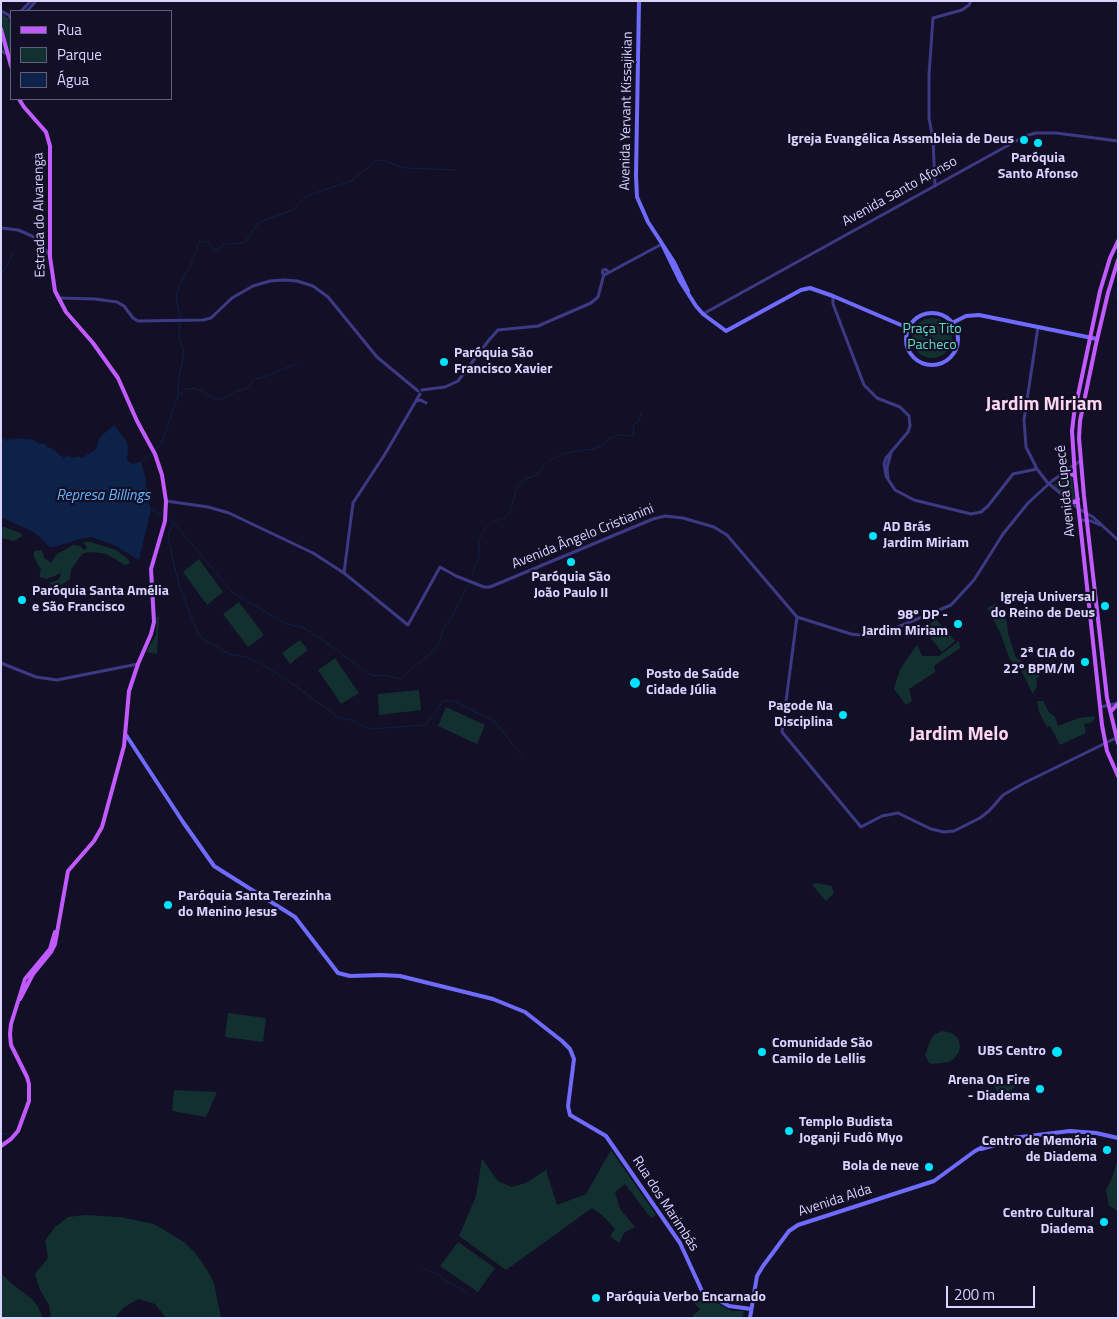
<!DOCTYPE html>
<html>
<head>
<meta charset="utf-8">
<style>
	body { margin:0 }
	#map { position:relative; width:1119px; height:1319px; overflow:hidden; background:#130f26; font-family:"Titillium Web",sans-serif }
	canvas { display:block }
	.frame { position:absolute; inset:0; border:2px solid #d9d4ff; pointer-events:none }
	.legend { position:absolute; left:10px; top:10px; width:162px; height:90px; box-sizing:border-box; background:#130f26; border:1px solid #625e7d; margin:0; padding:6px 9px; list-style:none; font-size:15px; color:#d9d4ff }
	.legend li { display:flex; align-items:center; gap:10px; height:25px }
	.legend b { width:25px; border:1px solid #625e7d }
	.scale { position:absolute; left:946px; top:1286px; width:89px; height:22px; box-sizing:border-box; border:2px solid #d9d4ff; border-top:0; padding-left:6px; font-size:15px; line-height:18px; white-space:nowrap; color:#d9d4ff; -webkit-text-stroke:4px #130f26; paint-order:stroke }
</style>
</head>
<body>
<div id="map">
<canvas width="1119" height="1319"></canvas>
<div class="frame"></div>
<ul class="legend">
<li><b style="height:6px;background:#c25bff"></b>Rua</li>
<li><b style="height:14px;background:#12302f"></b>Parque</li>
<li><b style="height:14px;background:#0c2248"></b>Água</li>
</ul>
<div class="scale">200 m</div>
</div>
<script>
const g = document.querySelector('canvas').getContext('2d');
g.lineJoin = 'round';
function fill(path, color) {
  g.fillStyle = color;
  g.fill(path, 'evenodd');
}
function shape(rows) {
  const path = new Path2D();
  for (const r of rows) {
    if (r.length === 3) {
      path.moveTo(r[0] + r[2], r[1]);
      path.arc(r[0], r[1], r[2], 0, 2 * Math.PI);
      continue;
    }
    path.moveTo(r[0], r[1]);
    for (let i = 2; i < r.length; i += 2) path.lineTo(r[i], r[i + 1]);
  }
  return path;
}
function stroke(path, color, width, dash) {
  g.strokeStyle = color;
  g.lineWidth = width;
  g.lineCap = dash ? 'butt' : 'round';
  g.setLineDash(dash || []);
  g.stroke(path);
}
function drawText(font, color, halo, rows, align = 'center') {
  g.font = font + ' "Titillium Web",sans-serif';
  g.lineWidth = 4.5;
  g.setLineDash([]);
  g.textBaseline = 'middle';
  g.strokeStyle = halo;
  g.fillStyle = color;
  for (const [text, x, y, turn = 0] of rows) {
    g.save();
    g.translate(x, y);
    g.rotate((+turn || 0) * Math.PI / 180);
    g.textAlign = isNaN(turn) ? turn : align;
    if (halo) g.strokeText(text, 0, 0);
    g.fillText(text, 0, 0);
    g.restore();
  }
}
fill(shape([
	[1,12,8,18,11,27,11,54,1,50],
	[932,338,20],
	[1066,475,1071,475,1072,478,1075,499,1073,501,1053,485],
	[1,526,21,533,22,536,14,541,1,538],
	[83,542,90,542,116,550,127,558,130,563,125,565,106,554,92,552,84,553,80,557,71,570,70,579,60,586,54,586,49,583,58,580,60,577,61,573,47,579,39,577,41,570,34,557,34,551,41,550,43,553,44,558,51,563,57,554,73,545,80,546,84,550,87,548],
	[199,559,223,592,207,605,183,572],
	[239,602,264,635,248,647,223,614],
	[996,603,1007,622,1008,633,1016,658,1020,660,1028,670,1036,670,1040,676,1036,679,1037,686,1033,694,1019,666,1010,660,1000,632,987,608],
	[157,617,159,617,157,654,146,652,156,635],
	[936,619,955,641,942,652,923,629],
	[300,640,308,650,290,664,282,653],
	[959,641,960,648,934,666,935,672,909,689,912,701,906,705,894,689,900,669,917,645,922,656,939,656],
	[335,658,359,693,341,704,318,670],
	[419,690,421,710,379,715,378,694],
	[1037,701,1043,701,1049,712,1055,717,1058,726,1079,718,1095,716,1095,718,1091,723,1084,724,1086,733,1060,745,1050,726,1047,727,1039,712],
	[446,707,485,725,477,744,438,726],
	[816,883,832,886,834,893,826,901,812,885],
	[228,1013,266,1018,263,1042,225,1037],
	[943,1031,952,1033,958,1038,960,1046,959,1052,954,1059,949,1062,932,1064,929,1063,925,1055,931,1039,935,1034],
	[994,1085,1017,1085,1000,1099],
	[174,1090,217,1092,206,1117,172,1111],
	[611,1150,656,1215,651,1218,625,1184,615,1192,620,1209,635,1227,624,1233,619,1243,610,1236,615,1229,603,1216,592,1208,506,1270,459,1236,476,1196,482,1159,498,1181,511,1187,526,1183,546,1170,557,1205,586,1194],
	[1118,1159,1118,1211,1109,1206,1106,1190,1112,1178],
	[85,1215,120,1217,154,1224,184,1242,196,1254,206,1268,214,1283,221,1318,166,1318,155,1304,138,1299,123,1308,115,1318,51,1318,49,1305,40,1290,35,1274,48,1258,45,1241,55,1227,68,1217],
	[458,1242,495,1268,478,1292,440,1266],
	[1,1273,12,1284,32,1299,37,1305,43,1318,1,1318],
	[697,1293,732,1311,744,1311,742,1318,691,1318,700,1309,690,1299]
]), '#12302f');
fill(shape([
	[114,425,126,440,128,448,127,460,132,464,141,462,145,476,148,501,151,509,139,560,114,545,91,537,80,539,55,547,50,547,35,533,1,517,2,438,7,441,11,438,12,440,13,438,15,440,16,438,33,440,38,443,46,444,46,446,54,450,60,456,62,455,64,459,65,455,74,458,77,456,82,458,96,449,100,437]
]), '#0c2248');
stroke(shape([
	[1,272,5,269,14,252],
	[1118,286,1114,295,1118,300],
	[1118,380,1118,387],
	[180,395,185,389,195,388,216,399,222,399,236,391,246,389,254,379,264,377,298,363],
	[155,451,163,440,178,396,179,378,183,359,183,349,179,337,180,316,176,299,178,290,185,274,190,267,199,242,204,241,210,244,215,251,224,244,243,243,249,237,258,223,289,211,292,211,304,198,312,194,351,181,376,161,382,160,405,168,456,170],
	[549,460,565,453,592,449,601,446,610,438,618,435,632,436,634,433,633,425,639,421,641,413],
	[141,462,152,453],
	[151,509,162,516],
	[169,517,233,593,286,624,302,627,317,636,372,676,383,675,400,679,434,650,440,642,443,628,449,622,468,585],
	[174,523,169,531,168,538,179,585,198,634,202,638,229,654,246,657,262,664,293,684,339,718,351,720,371,729,426,725,443,701,453,701,495,722,524,758],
	[472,575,479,558,479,540,483,532,491,522,505,518,510,513,517,486,525,479,537,475,544,466],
	[1,1133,8,1135],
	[422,1265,425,1269,439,1275,444,1280,462,1289,468,1295]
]), '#0c2248', 1);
stroke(shape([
	[1,11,9,15,11,19],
	[21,11,31,1],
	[27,11,36,1],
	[1,51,11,56],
	[933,139,1007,139,1015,141],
	[935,186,933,139,929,118,929,75,933,18,962,10,969,5,971,1],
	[1,228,18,230,32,236,42,245,50,256],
	[605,272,2.5],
	[608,273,662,244],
	[833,296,833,304,864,385,877,398,900,407,909,416,910,426,908,432,886,458,884,464,886,476,895,490,914,500,971,514,981,512,988,506,1013,474,1037,469],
	[58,298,95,299,117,302,124,306,133,318,138,321,203,320,211,318,232,298,253,286,270,281,284,280,297,281,313,286,328,297,377,357,418,391],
	[703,314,1025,136,1036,133,1056,133,1118,141],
	[1038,327,1024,420,1026,447,1037,469,1047,482,1079,509,1093,517,1118,540],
	[422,390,445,387,458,381,489,340,498,330,538,326,591,303,598,297,604,274],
	[416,401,421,400,426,403],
	[888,479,887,467,891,453],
	[166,501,208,507,229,513,313,553,344,573,408,625,440,567,456,576,484,587,490,587,653,519,665,516,683,518,714,527,727,535,797,617,851,634,869,636,881,634,951,605,974,580,1003,534,1028,503,1052,481,1080,461],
	[1080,520,1091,521,1100,525],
	[344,573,353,503,385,454,420,394],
	[797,617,782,732,861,827,882,816,898,813,931,829,944,832,954,831,980,818,989,811,1003,795,1024,783,1116,738],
	[1,663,36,677,57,680,138,664],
	[1101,707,1118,703]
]), '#3d3a85', 3);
stroke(shape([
	[639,1,636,176,637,197,648,222,674,262,688,291],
	[662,244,680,281,696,306,703,314,726,331,801,290,810,288,833,296,908,328],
	[932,339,26],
	[952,323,966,316,979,315,1097,339],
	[126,735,183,822,214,866,295,917,338,973,350,976,381,975,400,976,493,999,525,1012,562,1041,570,1049,574,1059,568,1106,570,1115,606,1136,680,1243,702,1291,729,1306,751,1309],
	[981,1149,1020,1138],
	[750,1318,757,1276,763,1266,789,1231,798,1225,934,1181,975,1151,996,1140,1070,1131,1096,1133,1118,1138]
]), '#6f6bff', 4);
stroke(shape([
	[1,29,11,66],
	[19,99,24,107,46,132,50,146,50,257,55,291,66,312,93,343,118,378,137,421,155,454,162,475,166,501,165,521,151,569,154,622,151,634,138,664,129,691,124,746,102,827,94,841,68,871,55,944,51,952,33,974,20,999],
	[1118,241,1110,258,1100,291,1074,414,1072,431,1075,476,1102,725,1107,751,1118,776],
	[1118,260,1108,293,1096,344,1080,421,1079,438,1084,496,1107,698,1118,743],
	[1061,474,1069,473,1075,476],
	[1069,501,1075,502,1078,499],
	[1111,711,1118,704],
	[1,1146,11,1139,18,1131,29,1101,29,1084,27,1077,11,1045,10,1034,11,1024,25,979,50,949,55,932]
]), '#c25bff', 4);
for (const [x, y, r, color] of [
	[1024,140,5,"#00e5ff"],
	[1038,143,5,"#00e5ff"],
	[444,362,5,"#00e5ff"],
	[873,536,5,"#00e5ff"],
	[571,562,5,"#00e5ff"],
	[22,600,5,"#00e5ff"],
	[1105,606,5,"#00e5ff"],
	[958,624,5,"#00e5ff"],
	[1085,662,5,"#00e5ff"],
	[635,683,6,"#00e5ff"],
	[843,715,5,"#00e5ff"],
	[168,905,5,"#00e5ff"],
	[762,1052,5,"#00e5ff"],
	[1057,1052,6,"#00e5ff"],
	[1040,1089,5,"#00e5ff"],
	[789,1131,5,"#00e5ff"],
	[1107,1150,5,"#00e5ff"],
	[929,1167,5,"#00e5ff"],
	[1104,1222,5,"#00e5ff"],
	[596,1298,5,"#00e5ff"]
]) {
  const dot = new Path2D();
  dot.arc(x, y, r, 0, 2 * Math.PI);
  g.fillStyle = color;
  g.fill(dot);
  stroke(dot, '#130f26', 2);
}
drawText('14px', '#d9d4ff', '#130f26', [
	["Avenida Yervant Kissajikian",627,111,-89],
	["Avenida Santo Afonso",900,192,-29],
	["Estrada do Alvarenga",40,215,-91],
	["Avenida Cupecê",1066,491,-96],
	["Avenida Ângelo Cristianini",583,537,-22],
	["Avenida Alda",835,1201,-18],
	["Rua dos Marimbás",665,1204,57]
]);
drawText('bold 14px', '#d9d4ff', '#130f26', [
	["Igreja Evangélica Assembleia de Deus",1014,140],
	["Paróquia",1038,159,"center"],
	["Santo Afonso",1038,175,"center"],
	["Paróquia São",454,354,"left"],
	["Francisco Xavier",454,370,"left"],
	["AD Brás",883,528,"left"],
	["Jardim Miriam",883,544,"left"],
	["Paróquia São",571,578,"center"],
	["João Paulo II",571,594,"center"],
	["Paróquia Santa Amélia",32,592,"left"],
	["e São Francisco",32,608,"left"],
	["Igreja Universal",1095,598],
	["do Reino de Deus",1095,614],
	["98º DP -",948,616],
	["Jardim Miriam",948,632],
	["2ª CIA do",1075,654],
	["22º BPM/M",1075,670],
	["Posto de Saúde",646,675,"left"],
	["Cidade Júlia",646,691,"left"],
	["Pagode Na",833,707],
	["Disciplina",833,723],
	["Paróquia Santa Terezinha",178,897,"left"],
	["do Menino Jesus",178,913,"left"],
	["Comunidade São",772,1044,"left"],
	["Camilo de Lellis",772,1060,"left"],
	["UBS Centro",1046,1052],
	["Arena On Fire",1030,1081],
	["- Diadema",1030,1097],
	["Templo Budista",799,1123,"left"],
	["Joganji Fudô Myo",799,1139,"left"],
	["Centro de Memória",1097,1142],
	["de Diadema",1097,1158],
	["Bola de neve",919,1167],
	["Centro Cultural",1094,1214],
	["Diadema",1094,1230],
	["Paróquia Verbo Encarnado",606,1298,"left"]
], 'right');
drawText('14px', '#5fe0c0', '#130f26', [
	["Praça Tito",932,330],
	["Pacheco",932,346]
]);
drawText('italic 15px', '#62b6ff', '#130f26', [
	["Represa Billings",103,496]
]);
drawText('bold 19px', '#ffd6f0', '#130f26', [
	["Jardim Miriam",1044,405],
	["Jardim Melo",959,735]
]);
</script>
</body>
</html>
